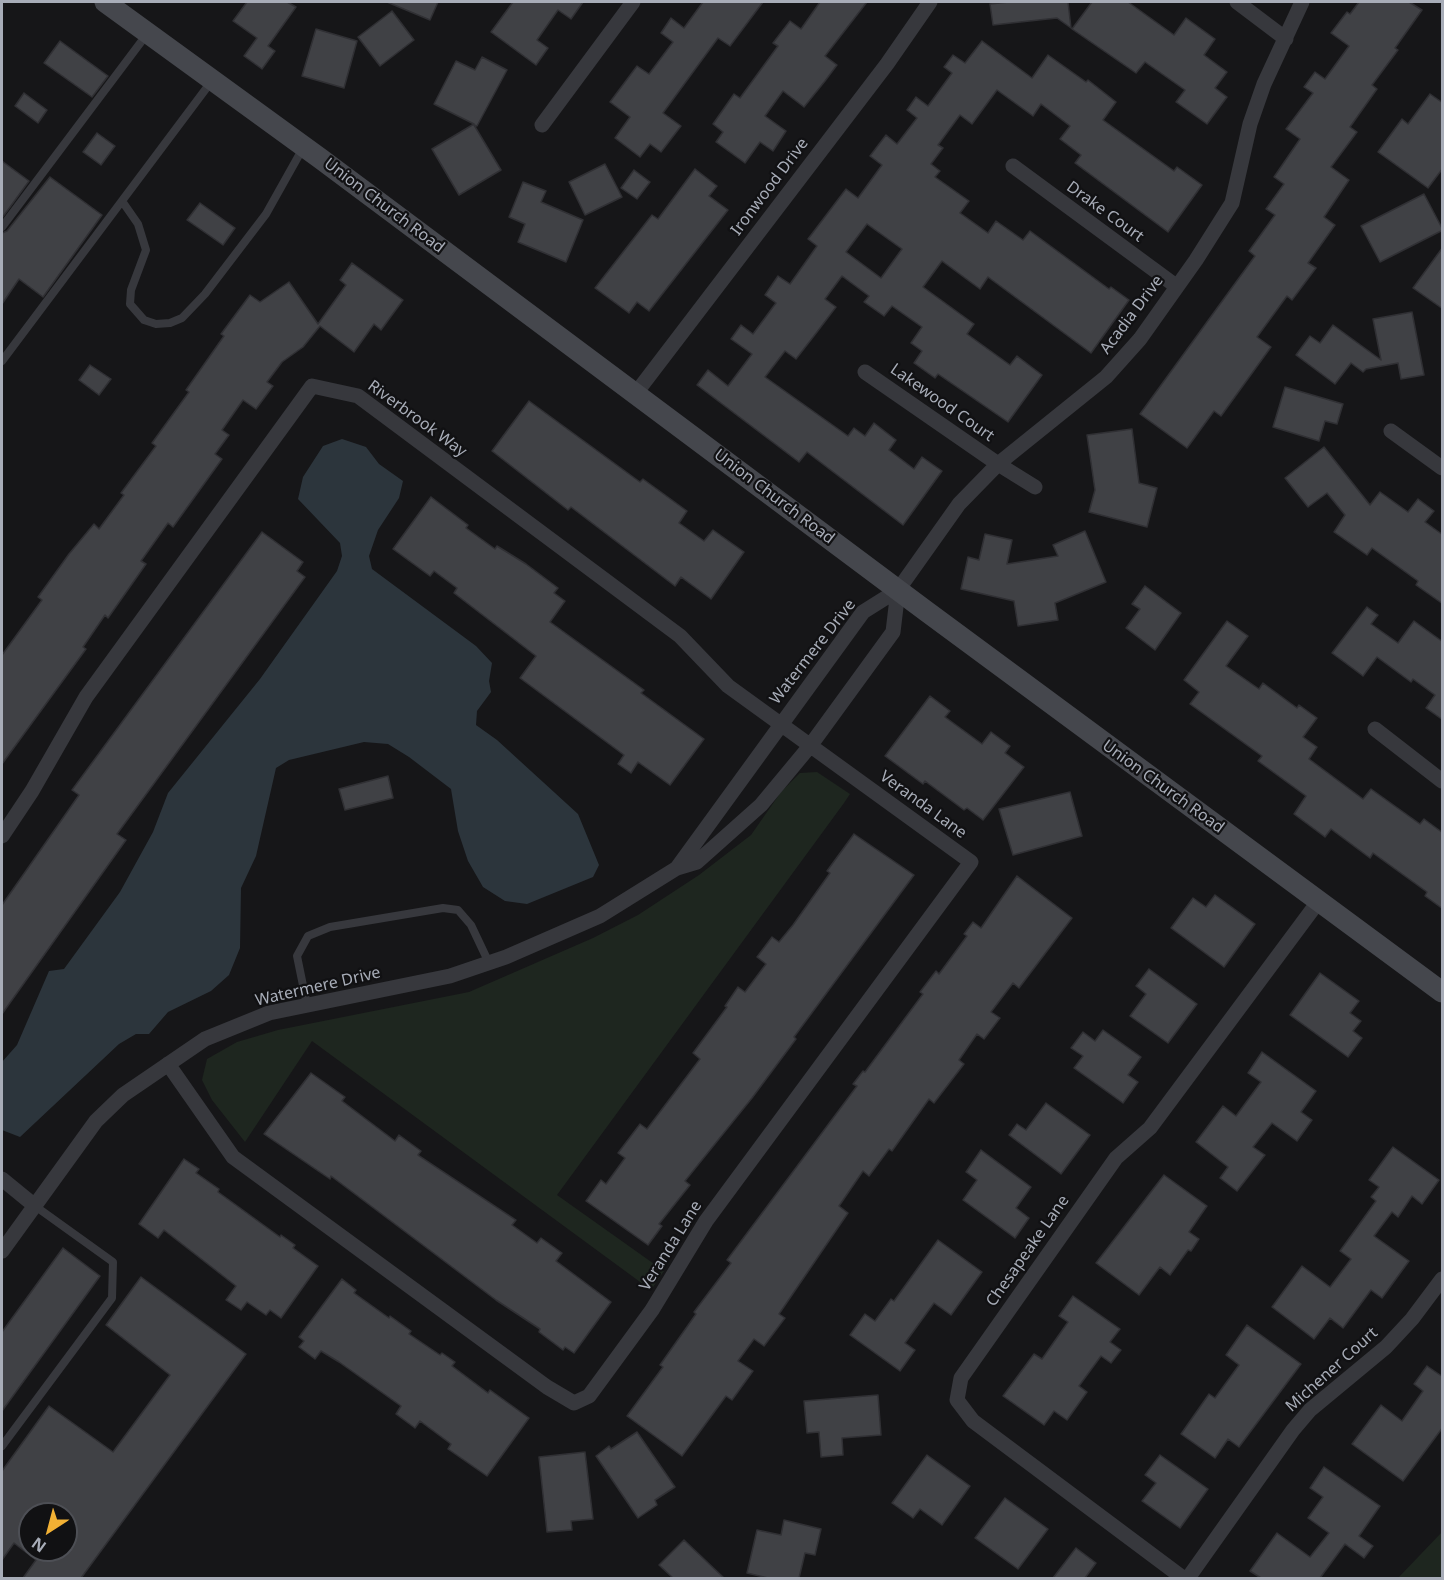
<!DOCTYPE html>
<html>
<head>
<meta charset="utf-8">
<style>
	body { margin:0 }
	#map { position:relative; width:1444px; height:1580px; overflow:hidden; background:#161618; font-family:"Noto Sans",sans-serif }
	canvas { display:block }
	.frame { position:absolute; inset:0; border:3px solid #a8adb8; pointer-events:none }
	.north { position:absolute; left:18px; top:1502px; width:60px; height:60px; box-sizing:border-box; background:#111113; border:2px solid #4d4f55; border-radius:50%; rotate:216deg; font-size:16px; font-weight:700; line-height:24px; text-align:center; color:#a8adb8 }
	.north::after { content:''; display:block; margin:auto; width:21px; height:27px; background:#f2b134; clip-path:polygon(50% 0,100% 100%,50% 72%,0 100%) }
</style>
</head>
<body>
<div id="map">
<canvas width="1444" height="1580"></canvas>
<div class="frame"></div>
<div class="north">N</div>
</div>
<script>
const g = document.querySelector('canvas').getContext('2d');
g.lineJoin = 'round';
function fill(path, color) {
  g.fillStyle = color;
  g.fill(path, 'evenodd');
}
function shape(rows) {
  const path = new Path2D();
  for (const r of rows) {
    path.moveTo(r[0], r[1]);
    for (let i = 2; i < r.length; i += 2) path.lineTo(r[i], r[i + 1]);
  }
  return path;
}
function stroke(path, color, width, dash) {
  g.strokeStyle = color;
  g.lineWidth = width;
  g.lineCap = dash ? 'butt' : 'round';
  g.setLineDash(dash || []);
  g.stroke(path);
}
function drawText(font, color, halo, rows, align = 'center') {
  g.font = font + ' "Noto Sans",sans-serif';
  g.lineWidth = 4.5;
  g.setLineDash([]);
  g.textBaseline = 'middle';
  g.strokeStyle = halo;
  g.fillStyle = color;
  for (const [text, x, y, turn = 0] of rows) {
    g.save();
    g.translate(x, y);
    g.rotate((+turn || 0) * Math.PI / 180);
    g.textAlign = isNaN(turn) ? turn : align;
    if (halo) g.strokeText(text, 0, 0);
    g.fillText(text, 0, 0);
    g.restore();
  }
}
fill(shape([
	[817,772,850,794,844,803,557,1195,664,1271,651,1290,312,1041,245,1142,212,1100,202,1080,207,1059,237,1042,278,1030,469,992,593,938,638,915,699,875,751,835,781,792,800,773],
	[1442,1532,1442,1578,1398,1578]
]), '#1e261f');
fill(shape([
	[342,439,366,447,379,464,403,481,399,498,378,530,369,556,372,569,476,646,492,663,489,681,491,692,477,711,476,725,497,740,578,814,599,865,593,877,527,904,505,901,483,887,468,861,458,831,451,789,409,757,388,744,364,742,289,760,276,768,256,856,241,888,240,948,229,975,211,991,168,1012,149,1034,136,1034,119,1044,20,1137,2,1130,2,1062,17,1045,49,971,64,969,120,892,153,832,168,793,260,679,337,571,342,556,340,543,298,499,303,477,323,446]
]), '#2c353c');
const building = shape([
	[247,2,287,2,296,7,268,46,275,51,262,69,244,56,257,38,233,21,247,2],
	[387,2,438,2,430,20,387,2],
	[513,2,583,2,571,19,558,10,537,40,548,48,536,65,491,32,513,2],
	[703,2,763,2,730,46,718,38,663,113,681,126,661,152,650,144,640,157,615,138,630,117,610,102,637,66,649,74,673,42,661,33,671,18,684,28,703,2],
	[820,2,867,2,825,56,837,65,825,81,804,107,783,91,765,116,786,131,773,151,760,142,745,163,716,142,723,132,713,124,734,94,740,98,778,46,773,43,790,21,801,29,820,2],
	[1009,2,1068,2,1071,28,1057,18,993,25,990,4,1009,2],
	[1092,2,1128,2,1174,35,1186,18,1215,39,1204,55,1227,72,1215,88,1227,97,1207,124,1176,102,1185,90,1145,62,1136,73,1072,29,1092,2],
	[1359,2,1409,2,1422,10,1395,48,1398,50,1372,85,1377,89,1350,127,1357,132,1331,167,1349,180,1324,217,1335,225,1308,263,1316,268,1292,300,1287,296,1257,337,1271,347,1221,416,1214,411,1187,448,1140,414,1255,256,1249,251,1275,215,1266,209,1284,184,1274,177,1300,139,1286,129,1313,93,1304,87,1315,72,1325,79,1349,46,1331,33,1347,12,1350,14,1359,2],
	[392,11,414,40,380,66,358,37,392,11],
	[316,29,357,41,344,88,302,76,316,29],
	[60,41,108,76,92,97,44,63,60,41],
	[982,41,1032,78,1048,55,1086,82,1088,80,1116,102,1103,120,1174,171,1177,167,1202,185,1168,232,1075,163,1081,155,1060,139,1070,126,1041,104,1033,116,997,90,972,124,960,115,938,145,943,148,931,164,940,171,935,177,969,201,960,213,988,233,996,221,1023,240,1030,231,1109,289,1111,287,1129,300,1091,353,988,277,980,289,942,261,923,287,974,324,967,334,1010,365,1017,356,1042,375,1008,422,938,374,935,378,914,363,922,351,911,343,922,327,892,306,884,316,864,302,869,296,842,276,825,299,836,307,817,332,796,359,785,351,765,377,848,436,854,428,865,436,874,423,896,440,889,450,914,469,922,457,942,471,903,525,807,452,799,462,697,385,708,370,728,386,752,354,731,339,741,325,753,334,776,303,765,295,778,276,790,284,817,246,808,239,846,189,858,198,882,165,870,156,886,135,897,144,917,118,907,110,916,97,928,106,952,73,944,67,953,55,965,63,982,41],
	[867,224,902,249,881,278,846,252,867,224],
	[482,57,507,70,477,126,474,125,501,170,459,195,432,149,474,124,434,104,456,61,475,70,482,57],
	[24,93,47,110,38,123,15,106,24,93],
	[1430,94,1443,103,1443,168,1428,188,1378,152,1402,119,1408,124,1430,94],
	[97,133,115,146,101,165,83,152,97,133],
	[2,161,29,181,2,218,2,161],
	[605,164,622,197,585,215,569,182,605,164],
	[695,169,717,186,709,196,728,210,649,311,637,302,629,313,595,288,652,215,658,219,695,169],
	[634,170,650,182,637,199,621,188,634,170],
	[50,177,102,215,43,297,19,279,2,304,2,233,7,231,50,177],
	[523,182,546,191,541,202,583,220,566,262,518,242,525,224,509,217,523,182],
	[1424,194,1443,230,1380,262,1361,226,1424,194],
	[200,203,235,228,223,245,187,220,200,203],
	[1443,247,1443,309,1413,288,1443,247],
	[352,263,403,300,381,330,374,324,354,352,320,326,303,347,282,362,267,382,273,386,256,409,243,400,222,430,229,435,215,454,222,459,173,527,168,523,141,561,146,564,108,618,105,615,83,647,86,649,2,764,2,655,42,600,38,597,69,554,94,524,99,529,124,495,121,493,156,446,152,443,189,392,186,390,224,336,221,334,250,295,260,302,289,282,318,324,346,285,340,280,352,263],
	[1412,312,1424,375,1401,379,1398,363,1366,369,1363,372,1351,363,1335,384,1296,355,1310,336,1320,343,1333,325,1381,360,1373,319,1412,312],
	[90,365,111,379,99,395,79,380,90,365],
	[1285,387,1343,404,1337,424,1325,421,1319,441,1273,427,1285,387],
	[529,401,640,482,643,479,687,511,679,523,704,541,713,530,744,552,711,599,681,577,675,586,571,507,568,510,492,451,529,401],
	[1132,429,1139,483,1157,488,1147,527,1089,512,1095,490,1087,435,1132,429],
	[1324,447,1370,505,1380,492,1408,512,1418,499,1434,511,1425,522,1443,535,1443,604,1416,585,1418,581,1372,548,1367,555,1334,532,1345,515,1327,493,1308,507,1285,478,1324,447],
	[431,497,468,525,466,528,495,549,497,546,526,564,558,588,554,593,565,601,550,622,644,690,641,693,704,739,670,785,638,762,631,773,618,764,624,755,520,678,536,656,454,593,457,588,434,571,430,576,393,549,431,497],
	[1085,531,1106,582,1055,603,1058,620,1018,626,1014,601,961,589,968,557,979,560,985,534,1012,540,1007,564,1058,556,1053,545,1085,531],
	[262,532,303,562,297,571,305,577,117,834,126,840,2,1014,2,905,79,795,72,790,262,532],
	[1145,586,1181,613,1155,650,1126,628,1140,609,1132,604,1145,586],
	[1367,607,1378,615,1371,624,1398,643,1414,621,1443,642,1443,720,1426,708,1435,695,1413,679,1411,682,1377,657,1363,676,1332,653,1367,607],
	[1227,621,1248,636,1226,666,1259,689,1263,683,1297,708,1299,705,1317,718,1303,737,1317,747,1309,759,1363,799,1371,789,1420,824,1424,819,1443,833,1443,909,1425,896,1427,892,1373,853,1370,858,1331,829,1325,837,1294,814,1306,796,1258,761,1262,756,1190,704,1199,692,1184,680,1227,621],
	[930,696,950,711,945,717,982,744,991,732,1010,746,1005,753,1024,767,983,820,967,808,964,810,925,781,923,784,885,756,930,696],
	[388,776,393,798,345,810,339,789,388,776],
	[1070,792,1082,836,1013,855,999,809,1070,792],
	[854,834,914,875,794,1037,796,1039,752,1098,685,1181,690,1185,659,1224,662,1226,648,1245,586,1201,601,1180,606,1184,625,1158,618,1153,640,1124,647,1129,700,1059,693,1053,727,1007,725,1006,738,987,745,992,766,964,757,957,772,937,779,942,793,925,830,873,827,871,854,834],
	[1017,876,1072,918,1019,988,1013,983,991,1012,1000,1018,984,1039,977,1034,959,1060,964,1064,934,1103,929,1099,892,1151,889,1149,869,1176,863,1171,839,1206,848,1213,779,1314,785,1318,764,1346,754,1339,738,1361,753,1371,732,1400,726,1396,682,1456,627,1416,663,1367,660,1365,696,1314,694,1312,731,1263,727,1260,857,1086,853,1084,863,1071,865,1072,923,994,920,992,936,971,939,974,967,936,964,934,973,922,981,928,1017,876],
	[1215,895,1255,924,1224,967,1171,928,1193,898,1206,907,1215,895],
	[1149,969,1197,1004,1168,1043,1130,1016,1146,994,1136,986,1149,969],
	[1320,973,1359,1001,1350,1013,1361,1021,1353,1031,1362,1038,1348,1057,1290,1015,1320,973],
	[1103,1030,1141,1057,1128,1075,1138,1082,1123,1103,1074,1068,1083,1056,1071,1048,1083,1032,1095,1041,1103,1030],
	[1262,1052,1316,1091,1301,1112,1312,1120,1297,1141,1272,1123,1253,1147,1265,1155,1237,1191,1220,1178,1228,1167,1196,1142,1223,1106,1236,1116,1261,1082,1248,1073,1262,1052],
	[311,1073,345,1097,342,1101,395,1141,399,1135,421,1151,418,1155,516,1220,512,1225,537,1243,541,1238,562,1253,556,1261,611,1302,574,1353,565,1347,563,1350,539,1332,540,1329,496,1300,331,1176,330,1179,264,1134,311,1073],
	[1046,1103,1090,1135,1061,1174,1009,1135,1017,1124,1026,1130,1046,1103],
	[1393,1147,1439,1180,1422,1204,1412,1196,1398,1217,1392,1212,1374,1236,1409,1261,1382,1298,1371,1290,1343,1328,1330,1318,1314,1339,1272,1307,1302,1266,1330,1287,1351,1259,1340,1251,1376,1201,1371,1197,1379,1187,1369,1180,1393,1147],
	[981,1150,1031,1187,1016,1208,1029,1218,1015,1238,963,1200,977,1180,966,1172,981,1150],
	[184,1159,199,1169,196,1173,219,1189,218,1192,280,1237,281,1235,295,1245,293,1248,318,1266,281,1318,270,1310,266,1315,247,1302,241,1310,226,1300,236,1286,164,1230,158,1238,139,1224,184,1159],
	[1164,1175,1207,1206,1189,1232,1199,1239,1191,1251,1188,1250,1170,1275,1160,1267,1139,1295,1096,1263,1164,1175],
	[938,1240,982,1272,951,1315,934,1303,905,1343,915,1350,900,1371,850,1335,865,1314,875,1321,891,1299,894,1301,938,1240],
	[63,1248,100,1276,2,1411,2,1332,63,1248],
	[141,1277,246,1354,81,1578,23,1578,36,1560,14,1543,2,1560,2,1471,49,1406,113,1452,170,1375,106,1325,141,1277],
	[30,1514,66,1514,66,1550,30,1550,30,1514],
	[342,1279,356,1290,354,1293,389,1318,390,1316,411,1331,409,1334,440,1355,442,1353,455,1362,452,1366,488,1393,490,1390,529,1418,487,1476,448,1449,451,1444,420,1421,415,1428,396,1414,401,1406,339,1362,321,1351,315,1359,299,1347,304,1341,299,1337,342,1279],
	[1073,1296,1120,1329,1110,1342,1121,1350,1111,1363,1101,1356,1079,1386,1087,1392,1067,1420,1054,1411,1044,1425,1003,1396,1034,1354,1042,1359,1068,1322,1059,1316,1073,1296],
	[1247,1325,1301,1364,1239,1447,1228,1439,1215,1458,1181,1434,1209,1394,1215,1398,1239,1365,1226,1355,1247,1325],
	[1427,1366,1443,1377,1443,1427,1403,1481,1352,1444,1381,1405,1402,1421,1423,1391,1414,1384,1427,1366],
	[878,1395,881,1435,842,1438,843,1455,821,1457,819,1432,807,1433,804,1401,878,1395],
	[637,1432,675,1487,655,1500,657,1505,638,1518,596,1456,609,1446,611,1449,637,1432],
	[585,1452,593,1519,571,1521,572,1530,547,1532,539,1457,585,1452],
	[927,1455,970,1486,942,1525,920,1509,913,1518,892,1503,927,1455],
	[1160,1455,1208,1489,1180,1528,1142,1501,1156,1483,1145,1475,1160,1455],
	[1324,1467,1380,1506,1359,1536,1373,1546,1364,1558,1345,1544,1320,1578,1261,1578,1250,1571,1277,1533,1310,1557,1329,1533,1308,1518,1323,1497,1310,1488,1324,1467],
	[1005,1498,1048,1529,1018,1569,975,1538,1005,1498],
	[784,1520,821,1529,815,1555,805,1553,799,1578,768,1578,747,1573,757,1530,781,1535,784,1520],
	[684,1540,724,1578,673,1578,659,1565,684,1540],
	[1076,1548,1096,1563,1085,1578,1053,1578,1076,1548]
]);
fill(building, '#404145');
stroke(building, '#303034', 1.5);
stroke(shape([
	[122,201,138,224,146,250,131,290,130,304,144,320,156,324,170,323,182,318,205,294,266,214,303,148],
	[2,227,147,34],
	[2,361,211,82],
	[307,1005,297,956,308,936,330,927,443,908,458,910,471,925,489,963],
	[2,1446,112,1298,113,1262,35,1206]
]), '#37383d', 8);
stroke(shape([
	[1237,2,1286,39],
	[542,125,633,2],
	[1013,166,1176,286],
	[865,372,998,464,1035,487],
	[636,393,887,64,930,2],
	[1391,431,1442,468],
	[1375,729,1442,781],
	[2,836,32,791,86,697,312,386,358,396,680,636,728,686,971,862,706,1221,652,1310,589,1396,574,1403,547,1387,233,1157,168,1064],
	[677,868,863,612,898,590,959,504,998,464,1106,377,1140,339,1196,260,1232,203,1250,124,1264,84,1302,2],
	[2,1179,35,1206],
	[2,1251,96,1121,123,1095,205,1039,269,1013,450,976,506,957,600,916,677,868,697,862,761,805,810,746,893,632,898,590],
	[1183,1578,973,1421,957,1400,961,1378,1116,1158,1150,1128,1318,902],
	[1188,1578,1293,1430,1310,1410,1386,1347,1412,1319,1442,1279]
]), '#37383d', 15);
stroke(shape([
	[105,2,321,159,926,611,1442,992]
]), '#45474d', 21);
drawText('16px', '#a8adb8', '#111113', [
	["Ironwood Drive",770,187,-53],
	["Union Church Road",384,206,37],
	["Drake Court",1105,212,36],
	["Acadia Drive",1132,315,-53],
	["Lakewood Court",942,403,35],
	["Riverbrook Way",417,419,36],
	["Union Church Road",774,497,37],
	["Watermere Drive",813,652,-52],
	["Union Church Road",1163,787,36],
	["Veranda Lane",923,805,36],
	["Watermere Drive",318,987,-13],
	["Veranda Lane",671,1246,-58],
	["Chesapeake Lane",1028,1251,-55],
	["Michener Court",1332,1370,-42]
]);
</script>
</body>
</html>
